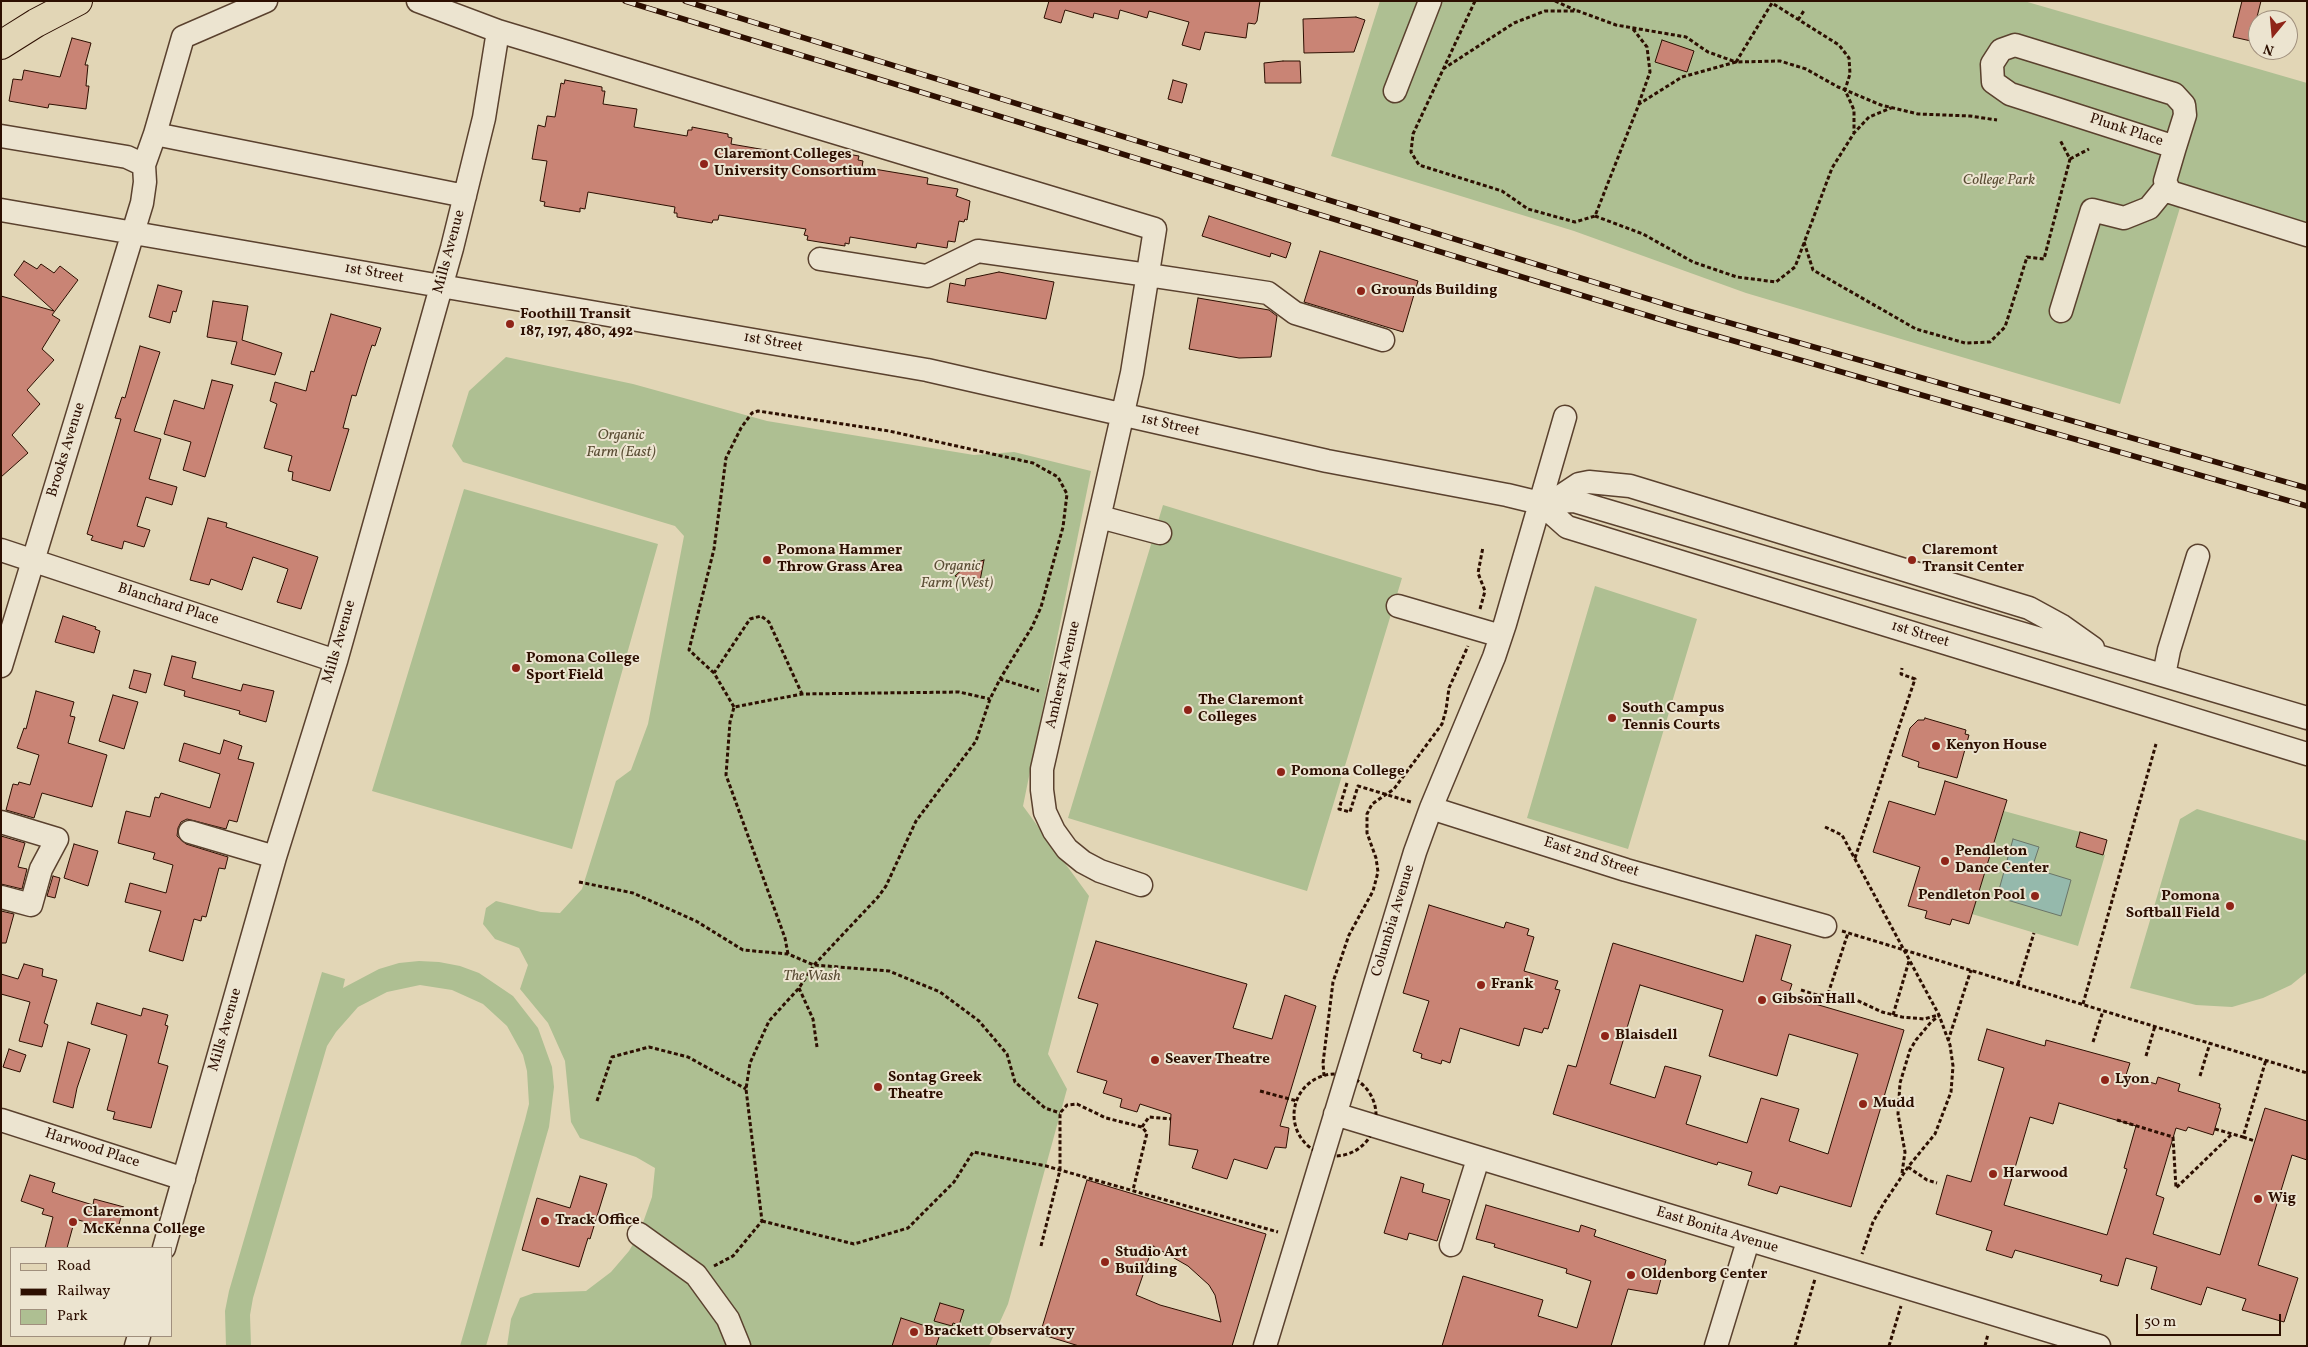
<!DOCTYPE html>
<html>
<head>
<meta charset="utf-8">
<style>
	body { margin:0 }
	#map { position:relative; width:2308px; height:1347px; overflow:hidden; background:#e2d6b6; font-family:Vollkorn,serif }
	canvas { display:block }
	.frame { position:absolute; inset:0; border:2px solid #2d0f01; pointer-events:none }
	.legend { position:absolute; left:10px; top:1247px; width:162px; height:90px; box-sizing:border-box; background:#ece4d0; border:1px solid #a08f7d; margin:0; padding:6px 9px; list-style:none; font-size:15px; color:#2d0f01 }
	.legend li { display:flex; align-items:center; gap:10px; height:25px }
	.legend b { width:25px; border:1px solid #a08f7d }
	.north { position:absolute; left:2248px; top:10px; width:50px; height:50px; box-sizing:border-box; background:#ece4d0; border:1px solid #a08f7d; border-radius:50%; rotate:197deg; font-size:14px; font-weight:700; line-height:20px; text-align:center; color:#2d0f01 }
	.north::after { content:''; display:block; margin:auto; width:18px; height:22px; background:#8f2418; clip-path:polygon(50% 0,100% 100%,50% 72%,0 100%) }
	.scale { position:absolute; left:2136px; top:1314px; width:145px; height:22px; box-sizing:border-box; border:2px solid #2d0f01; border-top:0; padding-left:6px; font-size:15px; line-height:18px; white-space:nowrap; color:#2d0f01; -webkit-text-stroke:4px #ece4d0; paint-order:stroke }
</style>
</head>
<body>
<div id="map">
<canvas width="2308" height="1347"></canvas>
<div class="frame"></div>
<ul class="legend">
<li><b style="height:6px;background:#e2d6b6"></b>Road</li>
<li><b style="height:6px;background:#2d0f01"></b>Railway</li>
<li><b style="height:14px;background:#aebf92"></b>Park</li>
</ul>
<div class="north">N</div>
<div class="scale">50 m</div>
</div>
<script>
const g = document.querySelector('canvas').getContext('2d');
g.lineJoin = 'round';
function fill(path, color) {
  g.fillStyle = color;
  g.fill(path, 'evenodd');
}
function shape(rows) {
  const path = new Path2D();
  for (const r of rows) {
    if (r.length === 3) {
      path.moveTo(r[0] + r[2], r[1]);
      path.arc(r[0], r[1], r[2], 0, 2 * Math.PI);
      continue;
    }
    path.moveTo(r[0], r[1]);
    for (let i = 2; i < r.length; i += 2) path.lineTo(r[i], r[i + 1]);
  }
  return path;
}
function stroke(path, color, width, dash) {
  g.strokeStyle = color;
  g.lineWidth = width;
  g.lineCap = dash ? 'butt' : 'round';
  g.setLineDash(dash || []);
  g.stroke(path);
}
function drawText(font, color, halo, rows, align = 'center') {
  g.font = font + ' Vollkorn,serif';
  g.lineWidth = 4;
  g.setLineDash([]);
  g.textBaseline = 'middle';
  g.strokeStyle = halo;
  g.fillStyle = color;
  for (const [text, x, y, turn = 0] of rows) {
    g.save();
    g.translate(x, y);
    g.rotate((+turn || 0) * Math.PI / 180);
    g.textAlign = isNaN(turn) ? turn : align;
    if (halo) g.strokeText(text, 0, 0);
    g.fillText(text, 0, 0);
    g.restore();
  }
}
fill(shape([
	[1380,1,2024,1,2307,83,2307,224,2186,188,2120,404,1746,293,1574,231,1331,156],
	[506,357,633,384,767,421,974,455,1014,452,1091,471,1023,806,1089,896,1048,1054,1067,1089,1008,1304,989,1346,507,1346,511,1319,520,1298,534,1293,586,1291,611,1272,629,1251,639,1234,652,1197,655,1168,636,1157,580,1138,571,1122,565,1061,548,1023,520,989,528,965,519,948,495,939,483,924,486,908,496,901,541,912,560,913,582,889,616,781,631,770,648,724,684,536,675,526,463,462,452,446,469,391],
	[464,489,658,544,572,849,372,791],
	[1163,505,1402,578,1307,891,1068,818],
	[1595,586,1697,619,1628,849,1527,818],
	[2197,809,2307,841,2307,972,2291,985,2263,998,2232,1007,2196,1005,2130,988,2180,819],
	[2004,811,2080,832,2076,847,2105,855,2078,946,1972,914],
	[419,961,439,962,460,966,479,973,513,996,538,1028,552,1067,554,1087,549,1127,486,1346,460,1346,525,1120,529,1104,527,1071,523,1055,507,1026,483,1004,452,990,420,985,387,992,358,1007,336,1032,327,1046,253,1298,250,1315,251,1346,226,1346,225,1311,229,1291,322,972,345,979,343,988,379,969,399,963]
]), '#aebf92');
const water = shape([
	[2013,839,2039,847,2032,868,2071,880,2061,916,1997,897,2013,839]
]);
fill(water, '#95b9ac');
stroke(water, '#6b7568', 1);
const building = shape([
	[1049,1,1260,1,1257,21,1255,24,1248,23,1246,38,1205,32,1200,50,1182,45,1189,22,1149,11,1147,18,1120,10,1118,19,1094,13,1093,18,1065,10,1061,23,1044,18,1049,1],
	[2242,1,2261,1,2251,41,2233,37,2242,1],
	[1356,17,1365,20,1354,52,1304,53,1303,19,1356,17],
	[72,38,91,43,85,65,88,65,86,86,89,86,86,109,49,104,48,108,9,101,13,79,22,80,24,70,60,77,72,38],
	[1662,40,1694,51,1687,72,1655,62,1662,40],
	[1283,61,1300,61,1301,83,1265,83,1264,63,1283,61],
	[565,80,602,87,602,91,605,91,603,104,637,109,634,127,687,136,688,130,692,130,692,127,728,134,728,137,732,138,731,144,818,159,819,153,823,154,824,150,859,156,858,160,863,161,862,167,928,178,927,184,958,189,956,196,970,201,967,220,965,219,964,222,959,221,955,242,948,241,947,248,917,243,916,248,850,237,849,244,845,243,845,246,819,242,807,240,808,236,804,235,806,229,719,215,718,220,713,220,712,223,677,217,677,213,674,213,675,207,588,192,585,209,580,208,580,212,544,206,545,202,540,201,547,161,532,159,538,125,545,127,547,116,555,117,561,83,564,84,565,80],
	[1173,80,1187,84,1182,103,1168,99,1173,80],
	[1209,216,1291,243,1286,258,1271,253,1270,257,1202,236,1209,216],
	[1320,251,1418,281,1403,332,1304,302,1320,251],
	[24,261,37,269,41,264,54,273,60,266,78,280,52,315,60,320,42,349,54,360,27,390,40,404,12,435,28,453,1,477,1,296,54,311,14,275,24,261],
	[999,272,1054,282,1046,319,947,302,950,283,965,286,966,279,999,272],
	[158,285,182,291,176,312,173,311,170,323,149,317,158,285],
	[1198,298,1269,310,1277,316,1271,357,1239,358,1189,349,1198,298],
	[213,301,248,306,242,340,282,353,275,375,231,364,237,342,207,337,213,301],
	[331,314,381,328,375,346,372,345,367,360,356,396,352,395,343,428,349,429,330,491,292,480,293,472,288,471,292,456,264,448,277,404,270,401,275,382,306,391,311,371,314,372,331,314],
	[140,346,160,352,134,431,161,439,149,479,177,487,172,505,146,497,137,526,150,530,144,547,124,541,122,549,91,540,93,536,87,534,121,419,115,418,122,397,125,398,140,346],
	[212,380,233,385,205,477,183,470,191,442,164,434,174,400,204,409,212,380],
	[208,518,227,523,226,527,318,557,301,609,277,602,288,569,253,557,242,590,211,579,209,585,190,580,208,518],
	[984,560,979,586,955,576,966,566,984,560],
	[63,616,96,627,95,629,100,631,94,653,55,642,63,616],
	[172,656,196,662,192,678,241,691,243,684,274,691,266,722,239,714,240,711,184,696,185,691,164,685,172,656],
	[134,670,151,674,146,693,129,688,134,670],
	[36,691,74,702,70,716,75,717,68,743,107,755,92,807,42,793,34,818,6,810,13,784,18,785,19,782,30,785,39,755,17,748,24,728,26,729,36,691],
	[113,695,138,702,124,749,99,741,113,695],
	[1925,718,1966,730,1965,734,1969,735,1957,778,1918,767,1919,762,1902,756,1910,728,1918,720,1924,720,1925,718],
	[224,740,242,746,238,759,254,763,237,822,229,820,226,829,187,819,181,822,178,828,177,836,186,844,228,857,225,869,219,868,206,917,202,916,201,921,194,919,183,961,149,951,161,911,125,902,130,883,166,893,173,865,153,859,155,853,118,843,126,811,150,817,155,797,159,798,161,793,210,808,220,774,179,761,184,743,220,754,224,740],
	[1945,781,2007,800,1969,924,1952,919,1950,925,1925,918,1927,911,1908,906,1920,867,1873,852,1889,801,1935,815,1945,781],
	[2080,832,2107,840,2103,855,2076,847,2080,832],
	[1,836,25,843,18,867,27,869,22,889,1,884,1,836],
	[74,844,98,851,88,886,64,878,74,844],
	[53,876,60,878,55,898,47,896,53,876],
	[1429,905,1504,928,1506,922,1529,929,1527,935,1534,937,1524,971,1558,981,1555,989,1560,990,1548,1029,1544,1028,1542,1033,1524,1028,1519,1046,1460,1028,1450,1063,1442,1060,1441,1064,1421,1058,1422,1054,1413,1051,1429,1001,1403,993,1429,905],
	[1,911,14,914,6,943,1,943,1,911],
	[1756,935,1791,945,1781,980,1792,984,1788,996,1904,1030,1851,1207,1780,1186,1777,1194,1748,1185,1752,1172,1718,1162,1717,1165,1553,1114,1568,1065,1576,1067,1613,943,1743,982,1756,935],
	[1640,985,1723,1010,1709,1056,1777,1076,1789,1034,1858,1054,1828,1154,1789,1141,1799,1109,1761,1098,1747,1143,1686,1124,1701,1076,1665,1066,1655,1098,1610,1084,1640,985],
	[1096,941,1247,984,1233,1028,1272,1039,1285,995,1316,1006,1280,1126,1289,1128,1286,1148,1275,1147,1267,1169,1234,1159,1227,1179,1192,1168,1198,1150,1169,1145,1171,1114,1140,1104,1137,1112,1120,1107,1122,1099,1103,1093,1107,1081,1077,1072,1098,1004,1078,998,1096,941],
	[24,964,43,969,42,976,57,980,44,1023,48,1025,42,1047,19,1041,30,1002,1,994,1,974,18,979,24,964],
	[97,1003,141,1016,143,1008,168,1015,165,1025,168,1026,158,1063,168,1066,151,1128,113,1119,115,1112,107,1110,127,1035,91,1024,97,1003],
	[1987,1029,2045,1046,2046,1040,2130,1063,2126,1075,2156,1084,2158,1077,2180,1084,2178,1091,2220,1104,2219,1108,2221,1108,2213,1135,2188,1127,2186,1131,2176,1128,2156,1195,2164,1198,2153,1234,2220,1255,2265,1108,2307,1121,2307,1160,2292,1155,2258,1265,2298,1278,2284,1322,2242,1310,2246,1299,2207,1287,2201,1305,2151,1289,2157,1267,2126,1258,2118,1286,2100,1281,2102,1275,2015,1250,2012,1258,1986,1250,1992,1231,1936,1214,1947,1175,1971,1182,2004,1068,1978,1060,1987,1029],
	[2059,1103,2136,1126,2124,1168,2127,1169,2107,1235,2004,1205,2030,1117,2053,1124,2059,1103],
	[68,1042,90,1049,77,1088,73,1108,53,1102,68,1042],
	[9,1049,26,1055,20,1072,3,1067,9,1049],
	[30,1175,55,1183,52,1192,67,1197,93,1205,94,1199,124,1207,117,1231,75,1219,67,1248,45,1248,53,1217,42,1214,44,1209,21,1201,30,1175],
	[580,1176,607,1184,590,1239,588,1238,579,1267,522,1250,537,1198,570,1208,580,1176],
	[1401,1177,1424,1184,1422,1192,1450,1200,1437,1241,1409,1233,1407,1240,1384,1233,1401,1177],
	[1087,1180,1266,1234,1232,1346,1079,1346,1040,1334,1087,1180],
	[1153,1246,1188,1266,1209,1285,1215,1295,1221,1322,1160,1305,1136,1295,1153,1246],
	[1486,1205,1579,1232,1581,1225,1596,1230,1594,1236,1666,1260,1657,1294,1628,1289,1611,1346,1442,1346,1463,1276,1543,1300,1538,1316,1577,1328,1591,1281,1566,1273,1567,1269,1494,1247,1495,1244,1476,1239,1486,1205],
	[940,1303,964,1310,959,1325,953,1323,952,1326,934,1321,940,1303],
	[901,1318,941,1331,936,1346,892,1346,901,1318]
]);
fill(building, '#c98475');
stroke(building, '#2d0f01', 1);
const minor = shape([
	[418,1,498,31,1155,229,1132,373,1042,769,1042,790,1045,812,1054,831,1067,849,1083,862,1100,871,1141,885],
	[1395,91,1430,1],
	[155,134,183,37,266,1],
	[1,136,127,157,144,165],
	[2175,147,2185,115,2184,105,2174,94,2015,45,2001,50,1992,64,1993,82,2010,94,2175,147,2165,181,2170,192,2307,235],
	[1,210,927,370,1327,461,1507,495,1540,503,1574,501,2307,718],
	[820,259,927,276,978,251,1148,275,1268,293,1295,313,1383,340],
	[2061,311,2092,210,2124,218,2149,208,2167,186],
	[1552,502,1579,484,1589,482,1630,486,2029,608,2062,626,2093,648],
	[1540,503,1567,527,2307,754],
	[1100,517,1160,533],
	[1,550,336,661],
	[1398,606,1501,636],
	[1,666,142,203,145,182,144,165,155,134,465,196],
	[2164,675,2169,650,2198,556],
	[1431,808,1626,870,1825,926],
	[1,822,57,839,41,869,31,905,1,897],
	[190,832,275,857],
	[1335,1114,2099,1346],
	[1,1120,184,1179],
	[639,1234,696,1275,728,1319,739,1346],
	[1451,1245,1478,1159],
	[164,1248,275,857,336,661,452,248,484,118,498,31],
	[136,1346,139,1336],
	[1265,1346,1415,852,1431,808,1494,657,1505,624,1565,417],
	[1716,1346,1748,1241]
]);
const major = shape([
	[1,45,36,23,78,1]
]);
stroke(minor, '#5a412e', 25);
stroke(major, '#2d0f01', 30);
stroke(shape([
	[1475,1,1413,134,1411,152,1419,165,1502,191,1528,209,1575,222,1595,216,1639,104,1682,77,1736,62,1780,61,1806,69,1838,87,1881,105,1918,114,1970,116,1997,120],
	[1555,1,1575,10],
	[1798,20,1805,9],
	[1633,29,1647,47,1650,72,1639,103],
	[1443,69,1514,23,1545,11,1578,11,1616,25,1686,37,1708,52,1736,62,1772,3,1839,45,1849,58,1850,74,1845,90,1854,110,1854,133],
	[2070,159,2089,149],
	[1595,216,1643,234,1693,262,1737,277,1776,282,1795,267,1832,168,1854,133,1869,117,1891,108],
	[1804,242,1813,270,1916,329,1965,343,1990,342,2005,327,2027,257,2044,259,2070,159,2060,140],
	[1480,609,1485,591,1478,573,1483,547],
	[714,673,689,650,714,549,726,458,741,428,752,413,758,411,889,431,1033,463,1058,477,1067,494,1063,527,1041,607,1032,627,1000,679],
	[734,707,714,673,750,619,761,616,769,622,802,694],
	[1347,783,1339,809,1350,812,1358,786,1411,802],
	[1825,827,1842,835,1939,1015,1950,1045,1953,1066,1951,1092,1935,1134,1908,1167,1884,1203,1873,1222,1862,1254],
	[1855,858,1915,679,1901,674,1902,668],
	[579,882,633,893,696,921,743,950,788,954,814,965,889,971,940,992,979,1021,1007,1054,1015,1082,1045,1108,1060,1113],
	[1842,931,2307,1073],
	[788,954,785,938,726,775,730,722,734,707,802,694,959,692,990,699],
	[2018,984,2034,933],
	[799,988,813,1019,817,1047],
	[1801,990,1817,995,1848,996,1882,1012,1902,1017,1924,1019,1938,1015],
	[1828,994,1848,933],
	[2083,1004,2156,744],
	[1893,1015,1909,961],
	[1948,1041,1971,970],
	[2093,1042,2103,1011],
	[2146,1056,2155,1026],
	[1335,1115,41],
	[1324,1076,1323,1063,1333,982,1349,935,1373,891,1378,872,1376,858,1367,833,1367,814,1372,804,1394,789,1442,724,1446,710,1449,688,1468,646],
	[2200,1076,2210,1043],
	[1260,1091,1297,1101],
	[597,1101,612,1057,649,1047,688,1057,746,1089],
	[2117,1120,2173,1137,2176,1188,2232,1134],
	[1142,1127,1149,1117,1171,1119],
	[2215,1129,2243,1137,2266,1060],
	[2243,1137,2255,1141],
	[1908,1167,1927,1180,1937,1183],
	[1902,1173,1905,1152,1898,1114,1900,1083,1910,1050,1916,1040,1931,1022,1939,1016],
	[762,1221,854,1244,908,1228,954,1182,973,1152,1046,1166,1278,1232],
	[1041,1246,1060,1170,1060,1113,1067,1105,1077,1104,1106,1118,1142,1127,1147,1133,1133,1190],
	[714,1266,733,1256,762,1221,746,1089,750,1063,769,1021,799,988,814,965,878,897,886,886,916,821,976,741,990,699,1000,679,1039,691],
	[1795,1346,1815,1279],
	[1889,1346,1901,1306],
	[1985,1346,1988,1334]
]), '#2d0f01', 3, [4, 2.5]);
stroke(minor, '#ece4d0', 22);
stroke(major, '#e2d6b6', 28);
const rail = shape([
	[625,1,1675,324,2307,506],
	[685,1,1681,309,2307,488]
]);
stroke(rail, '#2d0f01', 5.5);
stroke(rail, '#ece4d0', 4, [11]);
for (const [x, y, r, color] of [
	[704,164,5,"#8f2418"],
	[1361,291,5,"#8f2418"],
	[510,324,5,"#8f2418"],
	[767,560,5,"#8f2418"],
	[1912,560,5,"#8f2418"],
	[516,668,5,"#8f2418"],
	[1188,710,5,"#8f2418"],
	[1612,718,5,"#8f2418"],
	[1936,746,5,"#8f2418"],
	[1281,772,5,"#8f2418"],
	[1945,861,5,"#8f2418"],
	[2035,896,5,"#8f2418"],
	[2230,906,5,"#8f2418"],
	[1481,985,5,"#8f2418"],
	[1762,1000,5,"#8f2418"],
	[1605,1036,5,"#8f2418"],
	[1155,1060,5,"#8f2418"],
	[2105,1080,5,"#8f2418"],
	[878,1087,5,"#8f2418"],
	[1863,1104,5,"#8f2418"],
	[1993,1174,5,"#8f2418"],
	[2258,1199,5,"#8f2418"],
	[545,1221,5,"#8f2418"],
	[73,1222,5,"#8f2418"],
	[1105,1262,5,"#8f2418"],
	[1631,1275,5,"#8f2418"],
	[914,1332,5,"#8f2418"]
]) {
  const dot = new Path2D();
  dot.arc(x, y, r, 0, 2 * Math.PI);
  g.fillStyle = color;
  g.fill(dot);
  stroke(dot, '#ece4d0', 2);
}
drawText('15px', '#2d0f01', '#ece4d0', [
	["Plunk Place",2126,131,18],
	["Mills Avenue",450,252,-75],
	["1st Street",374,274,10],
	["1st Street",773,343,10],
	["1st Street",1170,426,13],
	["Brooks Avenue",67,450,-73],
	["Blanchard Place",168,605,18],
	["1st Street",1920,635,17],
	["Mills Avenue",340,642,-74],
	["Amherst Avenue",1064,675,-77],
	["East 2nd Street",1591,858,18],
	["Columbia Avenue",1394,921,-73],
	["Mills Avenue",226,1030,-74],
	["Harwood Place",92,1149,18],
	["East Bonita Avenue",1717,1231,17]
]);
drawText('bold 15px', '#2d0f01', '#ece4d0', [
	["Claremont Colleges",714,155],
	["University Consortium",714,172],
	["Grounds Building",1371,291],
	["Foothill Transit",520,315],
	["187, 197, 480, 492",520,332],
	["Pomona Hammer",777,551],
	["Throw Grass Area",777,568],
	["Claremont",1922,551],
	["Transit Center",1922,568],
	["Pomona College",526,659],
	["Sport Field",526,676],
	["The Claremont",1198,701],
	["Colleges",1198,718],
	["South Campus",1622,709],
	["Tennis Courts",1622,726],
	["Kenyon House",1946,746],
	["Pomona College",1291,772],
	["Pendleton",1955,852],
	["Dance Center",1955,869],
	["Pendleton Pool",2025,896,"right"],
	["Pomona",2220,897,"right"],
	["Softball Field",2220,914,"right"],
	["Frank",1491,985],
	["Gibson Hall",1772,1000],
	["Blaisdell",1615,1036],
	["Seaver Theatre",1165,1060],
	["Sontag Greek",888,1078],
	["Theatre",888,1095],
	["Lyon",2115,1080],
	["Mudd",1873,1104],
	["Harwood",2003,1174],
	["Wig",2268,1199],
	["Claremont",83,1213],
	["McKenna College",83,1230],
	["Track Office",555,1221],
	["Studio Art",1115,1253],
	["Building",1115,1270],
	["Oldenborg Center",1641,1275],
	["Brackett Observatory",924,1332]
], 'left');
drawText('italic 15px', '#5a4d34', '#ece4d0', [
	["College Park",1999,181],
	["Organic",621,436],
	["Farm (East)",621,453],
	["Organic",957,567],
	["Farm (West)",957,584],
	["The Wash",812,977]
]);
</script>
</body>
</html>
